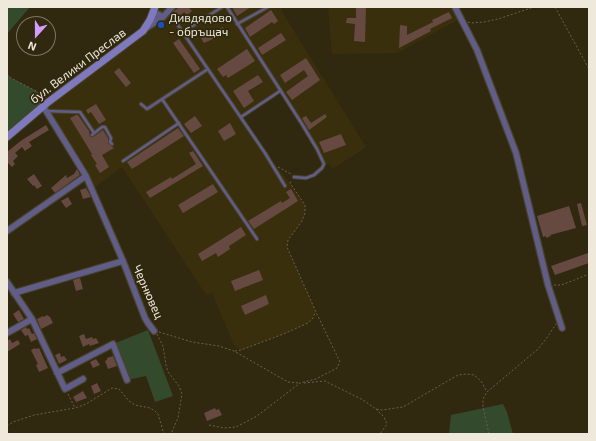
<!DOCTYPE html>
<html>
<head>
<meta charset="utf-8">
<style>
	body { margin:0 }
	#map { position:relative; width:596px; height:441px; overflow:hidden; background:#30280f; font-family:"Exo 2",sans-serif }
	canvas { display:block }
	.frame { position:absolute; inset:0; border:8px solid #eee9da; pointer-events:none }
	.north { position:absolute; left:16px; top:16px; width:40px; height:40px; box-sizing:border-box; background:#30280f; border:1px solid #7c7560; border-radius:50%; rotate:201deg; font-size:11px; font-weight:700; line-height:16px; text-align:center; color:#eee9da }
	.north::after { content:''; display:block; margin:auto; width:14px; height:18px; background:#d49cfc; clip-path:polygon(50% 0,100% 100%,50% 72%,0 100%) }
</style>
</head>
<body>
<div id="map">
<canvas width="596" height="441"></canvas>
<div class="frame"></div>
<div class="north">N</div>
</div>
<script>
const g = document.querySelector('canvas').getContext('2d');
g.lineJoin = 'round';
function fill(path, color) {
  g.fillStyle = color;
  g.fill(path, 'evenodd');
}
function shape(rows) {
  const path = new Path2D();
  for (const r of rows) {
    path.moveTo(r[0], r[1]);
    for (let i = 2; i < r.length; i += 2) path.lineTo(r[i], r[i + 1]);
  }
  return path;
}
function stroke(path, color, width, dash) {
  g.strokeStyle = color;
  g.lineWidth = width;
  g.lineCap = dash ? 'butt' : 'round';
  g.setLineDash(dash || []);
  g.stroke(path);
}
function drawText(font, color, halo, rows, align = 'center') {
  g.font = font + ' "Exo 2",sans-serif';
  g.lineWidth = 3.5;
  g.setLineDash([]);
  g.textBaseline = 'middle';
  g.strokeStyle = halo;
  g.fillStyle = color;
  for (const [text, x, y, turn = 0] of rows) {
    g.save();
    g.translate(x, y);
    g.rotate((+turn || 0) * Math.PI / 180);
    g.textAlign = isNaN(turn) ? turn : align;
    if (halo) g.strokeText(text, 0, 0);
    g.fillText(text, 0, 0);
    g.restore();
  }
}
fill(shape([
	[155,7,285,7,281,10,366,147,333,169,328,164,324,164,317,149,280,91,241,117,265,153,290,183,305,205,305,213,302,221,288,240,287,247,316,312,313,318,308,323,286,333,241,350,234,345,212,293,206,295,122,167,92,190,43,106,143,31],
	[328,7,455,7,460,19,397,53,332,54]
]), '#392f0d');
fill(shape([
	[7,7,30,7,7,34],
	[7,74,11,78,38,92,47,103,7,137],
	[148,330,173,396,155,402,146,376,127,380,113,344],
	[503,404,507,412,513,434,449,434,451,415]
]), '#344a2d');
fill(shape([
	[179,7,188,7,192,11,187,15,184,12,178,18,173,12],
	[232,7,251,7,237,16],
	[356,7,366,7,365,42,354,41,355,24,346,23,347,18,356,18],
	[271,10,278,21,274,24,272,22,250,37,245,28],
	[449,12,452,18,430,29,431,31,399,48,400,25,407,26,407,35,433,22,432,20],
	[223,27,226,33,204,43,201,38],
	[281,33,286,40,262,55,258,48],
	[179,39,200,69,194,73,173,43],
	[247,49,255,61,228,78,226,75,223,77,217,69],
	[306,58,320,80,292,100,286,92,308,76,304,70,285,83,280,75],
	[119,68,131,83,126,87,114,72],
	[258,75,263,82,248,91,254,101,244,108,233,91],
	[96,104,106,120,99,124,91,112,88,114,86,110],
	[325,114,327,117,309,130,302,118,306,116,311,123],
	[76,115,78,115,89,131,90,137,93,137,103,130,108,138,108,143,114,148,102,155,109,167,100,173,95,165,97,164,91,155,92,154,70,118],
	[195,116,202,126,191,133,184,124],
	[230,123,236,134,224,141,218,131],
	[46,125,49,130,29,142,32,146,25,151,22,147,15,153,18,156,13,161,15,164,12,167,7,162,7,152,22,140],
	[178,128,184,136,132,169,127,162],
	[341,134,346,145,324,153,319,142],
	[193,151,203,166,150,198,146,192,171,177,172,179,196,164,189,153],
	[77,169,80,175,55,193,51,188,66,175,67,178,74,174],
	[34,174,42,186,37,189,34,185,33,186,27,179],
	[213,184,218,192,183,213,178,205],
	[86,188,91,197,83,199,80,190],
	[291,189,298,201,254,229,248,221,281,201,282,203,290,198,286,192],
	[68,197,72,204,66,208,61,201],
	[581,203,587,225,582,226,577,204],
	[569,206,576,228,550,235,551,236,546,238,546,236,543,237,537,216],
	[241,227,246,235,229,246,230,249,218,257,216,253,202,261,198,254],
	[588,253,589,263,555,275,551,266],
	[259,270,263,280,235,291,231,281],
	[80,278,83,289,76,291,73,280],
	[266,295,269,304,245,315,241,306],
	[19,310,24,319,18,322,13,314],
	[47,315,50,317,53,323,41,329,37,319,43,316,44,317],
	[26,327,27,329,29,328,32,334,34,333,37,339,31,342,28,335,25,336,21,330],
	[84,334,86,339,92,337,93,339,96,338,99,343,90,346,89,344,83,347,79,336],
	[10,339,12,343,18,340,20,344,7,352,7,341],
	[35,348,36,349,39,348,48,368,39,372,36,365,38,364,31,350],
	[60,353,61,357,64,356,67,360,59,364,55,355],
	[113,356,117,366,108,369,105,361,107,360,107,358],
	[96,359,100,365,93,368,90,362],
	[97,383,101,391,94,394,91,386],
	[83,391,87,398,76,402,73,397],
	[215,408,216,410,219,409,222,415,207,421,204,413]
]), '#664a41');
const lane = shape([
	[227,7,302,124,317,149,324,164,322,168,314,175,306,178,294,177],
	[169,12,265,153,285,186],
	[237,24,268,7],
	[183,32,222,7],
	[162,99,257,239],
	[141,104,147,109,208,69],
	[46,111,80,112,94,133],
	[241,117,280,91],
	[92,135,102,127,105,127,111,138,110,142,112,144],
	[123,161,179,123]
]);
const street = shape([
	[455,7,477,50,516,153,548,285,562,328],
	[163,17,172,7],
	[145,29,163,17,158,14,150,20],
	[43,106,86,176,123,261,145,318,148,323,154,331],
	[7,231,86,176],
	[7,282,32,319,65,389,83,379],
	[14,293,123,261],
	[7,333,32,319],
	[57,373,113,344,127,380]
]);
const secondary = shape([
	[7,137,47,103,143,31,150,20,155,7]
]);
stroke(lane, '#4b432b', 4.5);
stroke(street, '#4b432b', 8);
stroke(secondary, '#4b432b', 9);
stroke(shape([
	[555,7,589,69],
	[468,22,471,23,484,22,498,19,534,7],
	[7,74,11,78,38,92,43,98],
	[278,167,291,174],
	[554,285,561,285,572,281,589,274],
	[159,332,192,342,219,346,234,351,288,382,299,383],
	[157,334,163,346,166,365,168,372,179,386,182,394,178,418,171,434],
	[235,351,241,350,286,333,308,323,313,318,315,313],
	[304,383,325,381,363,400,376,409,382,410,403,407,458,375,467,374,474,375,481,381,487,392],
	[68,394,75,408],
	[376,409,384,417,387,424,380,434],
	[209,425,224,428,236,427,257,416,300,383,316,379,337,368,340,362,316,312,287,247,288,240,302,221,305,213,305,205,290,183,291,181],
	[7,426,13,422,34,415,75,408,86,404,112,388,119,389,129,401,135,405,150,408,155,411,158,414,164,434],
	[489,434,483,407,483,399,487,392,538,349,546,339,556,324]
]), '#6a624c', 1, [2, 2]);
stroke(lane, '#605d88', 2.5);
stroke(street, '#605d88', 5.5);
stroke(secondary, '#7f7abd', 7);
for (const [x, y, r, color] of [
	[161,25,4,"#1a4fb4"]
]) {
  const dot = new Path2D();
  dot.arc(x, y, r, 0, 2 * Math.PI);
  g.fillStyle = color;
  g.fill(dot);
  stroke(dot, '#30280f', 1.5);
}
drawText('12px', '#eee9da', '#30280f', [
	["Дивдядово",169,18],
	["- обръщач",169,32]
], 'left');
drawText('12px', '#eee9da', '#30280f', [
	["бул. Велики Преслав",78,66,-37],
	["Чернювец",148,292,66]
]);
</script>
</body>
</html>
